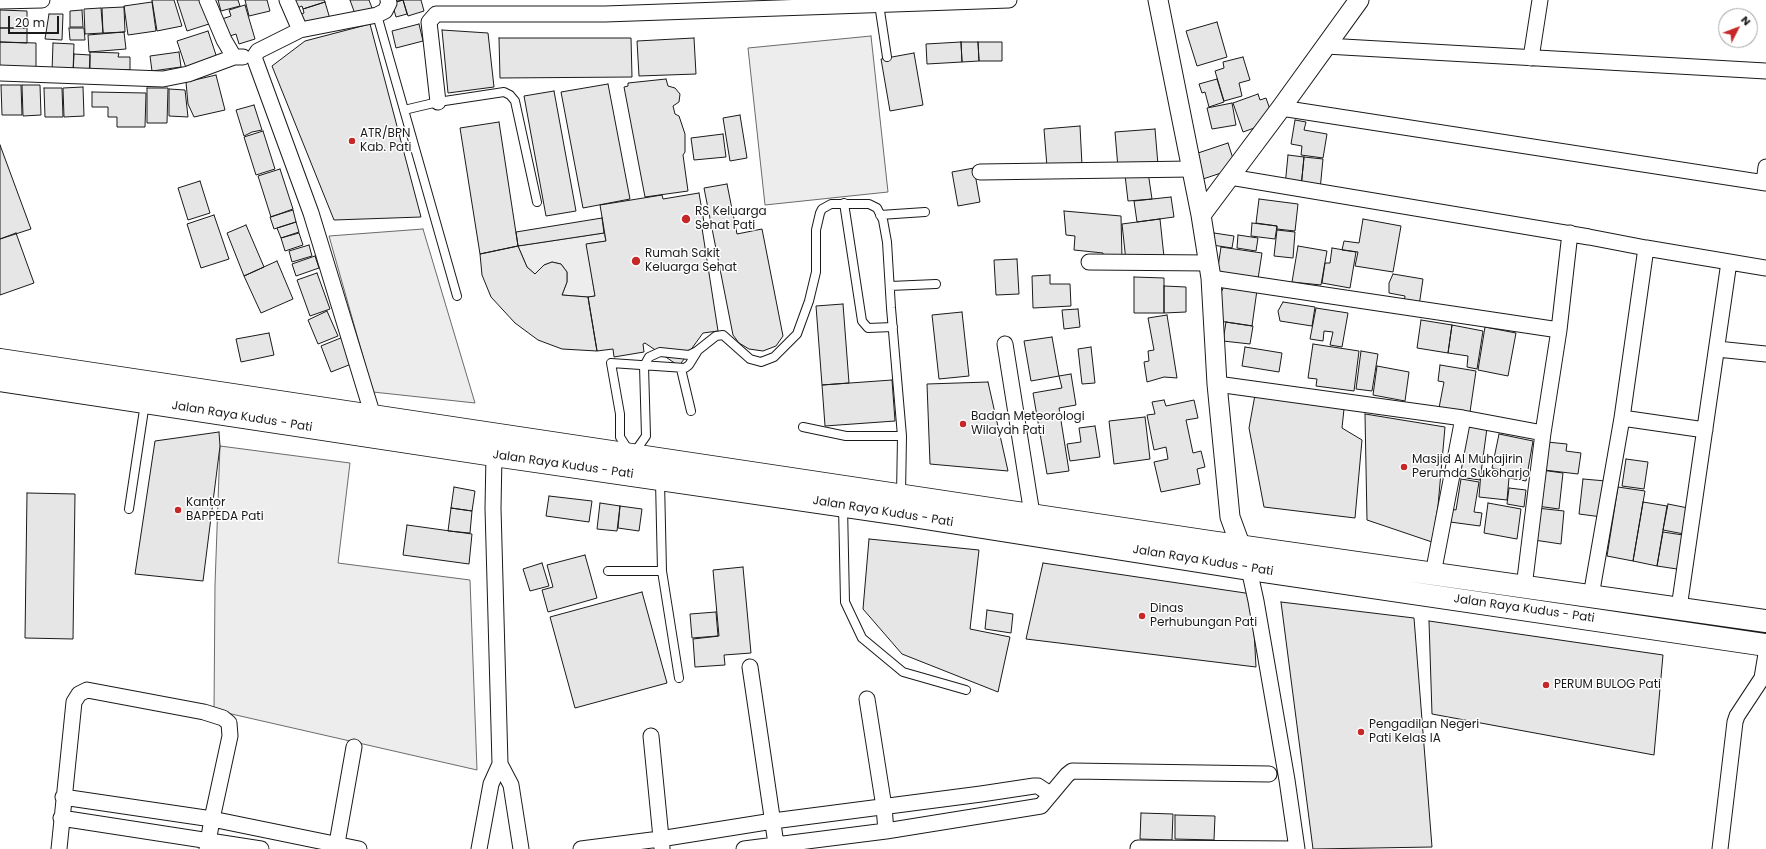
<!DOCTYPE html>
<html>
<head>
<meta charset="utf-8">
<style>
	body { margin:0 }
	#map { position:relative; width:1766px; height:849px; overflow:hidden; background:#fff; font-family:Poppins,sans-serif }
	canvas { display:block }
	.north { position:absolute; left:1718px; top:8px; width:40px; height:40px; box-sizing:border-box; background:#fff; border:1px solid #a3a3a3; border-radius:50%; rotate:48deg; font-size:11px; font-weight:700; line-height:16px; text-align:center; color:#1a1a1a }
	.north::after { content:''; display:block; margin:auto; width:14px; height:18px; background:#c62828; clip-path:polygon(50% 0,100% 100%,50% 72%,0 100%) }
	.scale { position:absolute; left:8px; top:16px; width:51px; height:18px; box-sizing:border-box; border:2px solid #1a1a1a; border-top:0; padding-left:5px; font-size:12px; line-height:14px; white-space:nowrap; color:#1a1a1a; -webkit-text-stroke:3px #fff; paint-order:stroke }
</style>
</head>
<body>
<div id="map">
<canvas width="1766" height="849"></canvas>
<div class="north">N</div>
<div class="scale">20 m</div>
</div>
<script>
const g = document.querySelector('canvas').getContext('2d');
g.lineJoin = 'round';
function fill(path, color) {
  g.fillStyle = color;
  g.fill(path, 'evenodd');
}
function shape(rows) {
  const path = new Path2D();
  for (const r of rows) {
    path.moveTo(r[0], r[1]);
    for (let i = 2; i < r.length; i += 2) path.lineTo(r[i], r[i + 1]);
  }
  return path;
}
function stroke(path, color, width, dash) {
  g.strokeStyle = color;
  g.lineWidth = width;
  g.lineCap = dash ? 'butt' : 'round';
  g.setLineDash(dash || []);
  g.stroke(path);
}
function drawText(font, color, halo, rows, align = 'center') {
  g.font = font + ' Poppins,sans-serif';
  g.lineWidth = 3;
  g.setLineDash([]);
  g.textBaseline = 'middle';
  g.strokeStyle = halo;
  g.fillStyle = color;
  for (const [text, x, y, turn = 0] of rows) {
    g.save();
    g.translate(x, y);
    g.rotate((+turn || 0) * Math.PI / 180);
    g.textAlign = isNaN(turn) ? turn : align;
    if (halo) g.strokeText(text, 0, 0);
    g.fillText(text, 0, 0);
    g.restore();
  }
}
const green = shape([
	[871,36,888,192,765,205,748,48,871,36],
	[423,229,475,403,373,392,329,236,423,229],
	[604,233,606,241,587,244,595,296,588,297,562,295,567,282,567,272,561,264,552,262,544,265,535,274,527,267,518,246,604,233],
	[220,446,350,463,338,563,470,580,477,770,214,710,215,585,220,446]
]);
fill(green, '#ededed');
stroke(green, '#6a6a6a', 1);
const building = shape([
	[152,0,174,0,182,26,157,31,152,0],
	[177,0,201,0,209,24,187,31,177,0],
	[218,0,238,0,240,6,221,11,218,0],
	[245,0,267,0,270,11,249,16,245,0],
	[292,0,324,0,325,2,303,9,302,6,295,9,292,0],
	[350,0,369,0,372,8,355,14,350,0],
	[391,0,421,0,424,11,408,16,403,0,392,3,391,0],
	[403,0,407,14,396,17,392,3,403,0],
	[152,2,156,31,128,35,124,6,152,2],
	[325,2,330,19,303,25,299,15,304,13,303,9,325,2],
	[245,5,255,39,239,44,236,34,224,38,219,20,231,16,229,10,245,5],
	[124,7,125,32,103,33,102,8,124,7],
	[101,8,103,33,85,34,84,9,101,8],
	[0,10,27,11,27,28,0,28,0,10],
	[82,10,83,27,70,27,70,11,82,10],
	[49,14,63,14,62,40,45,39,49,14],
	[1217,22,1227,57,1197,66,1186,31,1217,22],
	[370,24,421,217,334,220,272,66,305,41,370,24],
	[419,24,423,41,396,48,392,31,419,24],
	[0,28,27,28,27,43,0,42,0,28],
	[69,28,84,28,85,40,70,40,69,28],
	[442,30,488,33,494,87,448,93,442,30],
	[208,31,217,58,186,68,177,41,208,31],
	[124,32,126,49,89,52,88,35,124,32],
	[499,38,631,38,632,77,500,78,499,38],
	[694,38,696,74,639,76,637,41,694,38],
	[0,42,36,43,36,69,0,72,0,42],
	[961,42,962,62,927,64,926,44,961,42],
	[961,42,978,42,979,61,962,62,961,42],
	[978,42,1002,42,1002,61,979,61,978,42],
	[53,43,74,44,73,73,52,72,53,43],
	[90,52,119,53,118,57,130,57,130,70,90,69,90,52],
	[179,52,181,67,152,71,150,56,179,52],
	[914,53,923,105,890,111,881,59,914,53],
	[74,54,90,55,89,76,73,75,74,54],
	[1243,57,1250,80,1239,83,1242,96,1224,101,1215,71,1224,68,1223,62,1243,57],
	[216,75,225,110,194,117,188,104,186,82,216,75],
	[666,79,668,86,675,88,680,94,679,102,673,106,675,114,679,116,685,134,685,152,683,155,688,191,645,197,624,87,628,86,628,83,666,79],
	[1217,79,1224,102,1209,107,1205,92,1202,93,1199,84,1217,79],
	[608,84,630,199,583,208,561,92,608,84],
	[1,85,21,85,22,115,2,115,1,85],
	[22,85,40,85,41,115,23,116,22,85],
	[83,87,84,116,64,117,63,88,83,87],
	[44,88,62,88,63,117,45,117,44,88],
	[147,88,168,88,167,123,147,123,147,88],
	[169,89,185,90,188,117,169,116,169,89],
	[554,91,576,211,546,216,524,96,554,91],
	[92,92,146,93,145,127,117,127,117,117,108,117,108,107,92,107,92,92],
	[1258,94,1260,100,1266,98,1273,118,1260,126,1243,132,1233,103,1258,94],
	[1232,103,1236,125,1212,129,1207,108,1232,103],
	[254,105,262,130,252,132,244,136,236,110,254,105],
	[740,115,747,158,730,161,723,118,740,115],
	[1295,120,1306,122,1304,130,1327,134,1323,158,1301,155,1302,146,1291,144,1295,120],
	[499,122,518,246,480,254,460,128,499,122],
	[1080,126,1082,165,1047,167,1044,129,1080,126],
	[1155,129,1158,165,1118,168,1115,132,1155,129],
	[263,131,275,169,256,175,244,137,263,131],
	[723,134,726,157,694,160,691,138,723,134],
	[1228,143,1236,168,1200,180,1192,155,1228,143],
	[0,145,31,229,0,239,0,145],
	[1288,155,1304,157,1301,188,1285,186,1288,155],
	[1304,157,1323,159,1320,190,1301,188,1304,157],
	[974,168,980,202,958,206,952,172,974,168],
	[280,169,293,209,271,217,258,176,280,169],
	[1148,172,1152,199,1128,201,1125,175,1148,172],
	[200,181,210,213,188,220,178,188,200,181],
	[727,184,737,234,762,229,783,336,776,346,763,351,749,349,739,343,733,335,704,188,727,184],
	[699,193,705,228,702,228,718,331,703,333,679,366,645,343,643,344,644,352,614,357,613,349,597,351,588,297,595,296,586,244,606,241,600,205,662,195,663,199,699,193],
	[1171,197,1174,217,1137,222,1134,201,1171,197],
	[1259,199,1298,204,1295,231,1277,229,1277,226,1256,223,1259,199],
	[293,210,296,222,274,229,270,217,293,210],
	[1064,211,1121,216,1122,259,1103,258,1103,253,1074,250,1075,236,1066,235,1064,211],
	[214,215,229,259,201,268,187,224,214,215],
	[602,218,604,233,518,246,516,232,602,218],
	[1160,219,1164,257,1126,261,1122,224,1160,219],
	[1363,219,1401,226,1393,272,1355,266,1358,252,1342,250,1344,241,1359,243,1363,219],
	[296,222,299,232,281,238,277,228,296,222],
	[1252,223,1277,226,1275,239,1251,236,1252,223],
	[246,225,264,267,244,276,227,233,246,225],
	[1277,230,1295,232,1293,258,1274,256,1277,230],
	[16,233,34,283,0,295,0,239,16,233],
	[299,233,303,245,285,251,281,238,299,233],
	[1214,233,1234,236,1232,248,1212,245,1214,233],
	[1238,235,1258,238,1256,251,1237,248,1238,235],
	[309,245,312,256,292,262,289,251,309,245],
	[518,246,527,267,535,274,544,265,552,262,561,264,567,272,567,282,562,295,588,297,597,351,562,349,538,340,515,323,491,297,482,275,480,254,518,246],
	[1298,246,1327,251,1321,285,1292,282,1298,246],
	[1221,247,1262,253,1258,279,1217,274,1221,247],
	[1332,248,1356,252,1350,288,1322,283,1325,263,1330,263,1332,248],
	[315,256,319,268,296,276,292,264,315,256],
	[1017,259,1019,294,996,295,994,260,1017,259],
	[277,261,293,299,261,313,244,276,277,261],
	[317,273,330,309,310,316,297,280,317,273],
	[1393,274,1423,279,1419,306,1404,303,1405,296,1389,293,1389,283,1393,274],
	[1050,275,1050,284,1070,284,1071,306,1033,308,1032,276,1050,275],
	[1134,277,1164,278,1164,313,1134,313,1134,277],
	[1164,286,1186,287,1186,312,1164,313,1164,286],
	[1224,286,1257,290,1252,326,1219,321,1217,302,1224,286],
	[1283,302,1315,307,1312,326,1280,321,1278,311,1283,302],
	[843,304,849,383,822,385,816,306,843,304],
	[1316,308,1348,313,1342,347,1330,345,1333,332,1324,331,1323,341,1310,339,1316,308],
	[1078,309,1080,327,1064,329,1062,310,1078,309],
	[327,311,338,336,318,344,308,320,327,311],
	[962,312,969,376,939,379,932,315,962,312],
	[1167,315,1177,378,1164,377,1147,382,1144,362,1149,361,1148,351,1154,350,1148,318,1167,315],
	[1421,320,1452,325,1448,353,1417,348,1421,320],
	[1226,322,1253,326,1250,344,1223,341,1226,322],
	[1452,325,1483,331,1477,369,1467,367,1468,356,1448,353,1452,325],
	[1485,327,1516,333,1508,376,1478,370,1485,327],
	[269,333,274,355,241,362,236,339,269,333],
	[343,337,354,363,331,372,321,346,343,337],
	[1052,337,1059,376,1031,381,1024,341,1052,337],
	[1313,344,1359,351,1354,391,1316,386,1317,379,1308,378,1313,344],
	[1091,347,1095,383,1082,384,1078,349,1091,347],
	[1245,347,1282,353,1279,372,1242,366,1245,347],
	[1361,351,1378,354,1372,391,1356,389,1361,351],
	[1440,365,1476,371,1470,412,1439,408,1444,382,1438,381,1440,365],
	[1377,366,1409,372,1405,401,1373,395,1377,366],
	[1071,374,1076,405,1059,408,1069,471,1047,474,1033,393,1062,388,1059,376,1071,374],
	[892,380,895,421,825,426,822,385,892,380],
	[988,382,1008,471,930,464,927,384,988,382],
	[1255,395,1344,409,1342,428,1362,440,1355,518,1264,507,1249,428,1255,395],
	[1164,400,1166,406,1194,400,1198,418,1186,420,1193,453,1201,451,1205,467,1197,469,1200,484,1161,492,1154,462,1168,459,1166,447,1154,450,1147,415,1155,414,1152,402,1164,400],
	[1365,414,1445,427,1438,506,1432,542,1367,520,1365,414],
	[1145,417,1150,459,1114,464,1109,421,1145,417],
	[1466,425,1487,428,1480,480,1459,477,1466,425],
	[1095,426,1100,457,1070,461,1067,444,1081,442,1079,428,1095,426],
	[219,432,220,446,203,581,135,574,155,441,219,432],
	[1499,434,1533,441,1526,481,1509,478,1507,500,1479,497,1481,472,1499,474,1500,470,1492,468,1499,434],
	[1547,442,1567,444,1566,451,1581,453,1578,474,1544,470,1547,442],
	[1626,459,1648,462,1644,489,1622,486,1626,459],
	[1541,470,1563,473,1559,509,1537,506,1541,470],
	[1461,479,1479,482,1474,512,1482,513,1480,526,1450,522,1451,509,1456,510,1461,479],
	[1583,479,1606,481,1602,517,1579,514,1583,479],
	[454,487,475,491,472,511,451,508,454,487],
	[1618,487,1645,491,1633,561,1607,556,1618,487],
	[1509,488,1526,490,1524,507,1507,504,1509,488],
	[27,493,75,494,73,639,25,638,27,493],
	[549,496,592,501,589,522,546,516,549,496],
	[1643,502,1667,506,1657,566,1633,561,1643,502],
	[600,503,620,506,617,531,597,529,600,503],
	[1488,503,1521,509,1517,539,1484,533,1488,503],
	[1668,504,1688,508,1684,534,1663,530,1668,504],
	[620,506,642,509,639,531,618,528,620,506],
	[451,508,472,511,470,533,448,531,451,508],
	[1537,508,1564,511,1561,544,1534,540,1537,508],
	[407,525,472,534,469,564,403,555,407,525],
	[1663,532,1683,535,1677,569,1657,566,1663,532],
	[869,539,979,550,970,629,1010,637,998,692,902,654,863,609,869,539],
	[585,555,597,598,548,612,542,590,553,587,547,565,585,555],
	[542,563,549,586,530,591,523,569,542,563],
	[1043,563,1252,594,1256,667,1026,639,1043,563],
	[743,567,751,653,724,655,725,665,695,667,693,639,719,636,713,570,743,567],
	[642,592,667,683,575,708,550,617,642,592],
	[1281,602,1414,618,1432,847,1313,849,1281,602],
	[987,610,1013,614,1011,633,985,629,987,610],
	[716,612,718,636,692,638,690,614,716,612],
	[1429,621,1663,655,1654,755,1432,714,1429,621],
	[1141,813,1173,814,1172,840,1140,839,1141,813],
	[1175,815,1215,816,1214,840,1175,839,1175,815]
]);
fill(building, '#e6e6e6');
stroke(building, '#1a1a1a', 1);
const service = shape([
	[879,4,887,57],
	[377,15,457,296],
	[404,110,438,102,504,92,510,95,515,101,537,202],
	[844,203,862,321,868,328,893,327],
	[880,215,925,212],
	[890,286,936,284],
	[681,369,691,411],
	[803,427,846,436,902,436],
	[629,451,620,437,620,414,611,363,685,368,689,365,697,352],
	[634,453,646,436,644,366,649,357,660,352,689,355,697,351,716,336,723,335,750,359,761,362,774,357,797,334,809,301,816,272,816,230,820,213,822,209,831,204,869,204,877,208,883,220,887,242,891,308,902,436,901,495],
	[660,481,662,571,679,678],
	[843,506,845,602,862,638,903,672,966,690],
	[129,509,145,403],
	[608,571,662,571]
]);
const minor = shape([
	[207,0,224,40,234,57,243,57],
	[287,0,300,30,258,51,254,57,311,213,373,416],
	[0,1,42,0],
	[300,30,377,15,385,11,389,3,388,0],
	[1326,46,1766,71],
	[1531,58,1540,0],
	[0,73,163,79,188,74,234,57],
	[438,102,429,22,436,14,605,14,1009,0],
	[1281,108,1766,183],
	[980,172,1192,169],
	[1230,177,1589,237,1646,248,1766,268],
	[1764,182,1766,167],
	[1089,262,1209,263],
	[1211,278,1559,330],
	[1005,344,1032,514],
	[1717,349,1766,354],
	[1217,384,1463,418,1543,433],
	[1622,418,1705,430],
	[1249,569,1256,601,1287,780,1297,849],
	[1433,574,1463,418],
	[1524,587,1543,433,1559,330,1570,233],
	[1591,596,1622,418,1646,248],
	[1679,608,1729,262],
	[750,667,776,844],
	[867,699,884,807,886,831],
	[651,736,662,848],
	[500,764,511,785,521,849],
	[63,797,212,819,359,849],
	[61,818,261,849],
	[1138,848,1297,849],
	[59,849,74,702,79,694,87,690,204,712,223,718,229,723,230,736,212,819,207,849],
	[336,849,354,747],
	[479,849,491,784,500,764,493,508,494,455],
	[581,849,660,839,773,821,981,794,1034,786,1038,786,1050,794],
	[744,849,886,831,1041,806,1067,775,1072,771,1269,774],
	[1720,849,1735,722,1737,716,1762,678,1766,654]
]);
const tertiary = shape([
	[1158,0,1201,215,1211,278,1217,384,1230,517,1245,558],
	[1201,215,1281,108,1359,0]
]);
const primary = shape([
	[0,360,1210,542,1766,621],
	[0,380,494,455,901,514,1249,569,1766,645]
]);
stroke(service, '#1a1a1a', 10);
stroke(minor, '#1a1a1a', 17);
stroke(tertiary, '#1a1a1a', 21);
stroke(primary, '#1a1a1a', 24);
stroke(service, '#fff', 8);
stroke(minor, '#fff', 15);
stroke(tertiary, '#fff', 19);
stroke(primary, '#fff', 22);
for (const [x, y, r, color] of [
	[352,141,4,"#c62828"],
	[686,219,5,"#c62828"],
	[636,261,5,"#c62828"],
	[963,424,4,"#c62828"],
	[1404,467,4,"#c62828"],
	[178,510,4,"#c62828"],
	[1142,616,4,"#c62828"],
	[1546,685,4,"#c62828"],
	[1361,732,4,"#c62828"]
]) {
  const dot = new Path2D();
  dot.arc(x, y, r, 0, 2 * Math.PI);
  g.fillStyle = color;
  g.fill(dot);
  stroke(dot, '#fff', 1.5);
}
drawText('12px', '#1a1a1a', '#fff', [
	["ATR/BPN",360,134],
	["Kab. Pati",360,148],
	["RS Keluarga",695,212],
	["Sehat Pati",695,226],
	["Rumah Sakit",645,254],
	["Keluarga Sehat",645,268],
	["Badan Meteorologi",971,417],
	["Wilayah Pati",971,431],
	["Masjid Al Muhajirin",1412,460],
	["Perumda Sukoharjo",1412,474],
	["Kantor",186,503],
	["BAPPEDA Pati",186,517],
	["Dinas",1150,609],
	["Perhubungan Pati",1150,623],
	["PERUM BULOG Pati",1554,685],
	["Pengadilan Negeri",1369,725],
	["Pati Kelas IA",1369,739]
], 'left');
drawText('12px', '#1a1a1a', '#fff', [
	["Jalan Raya Kudus - Pati",242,417,9],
	["Jalan Raya Kudus - Pati",563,465,8],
	["Jalan Raya Kudus - Pati",883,512,9],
	["Jalan Raya Kudus - Pati",1203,561,9],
	["Jalan Raya Kudus - Pati",1524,609,8]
]);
</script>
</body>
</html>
